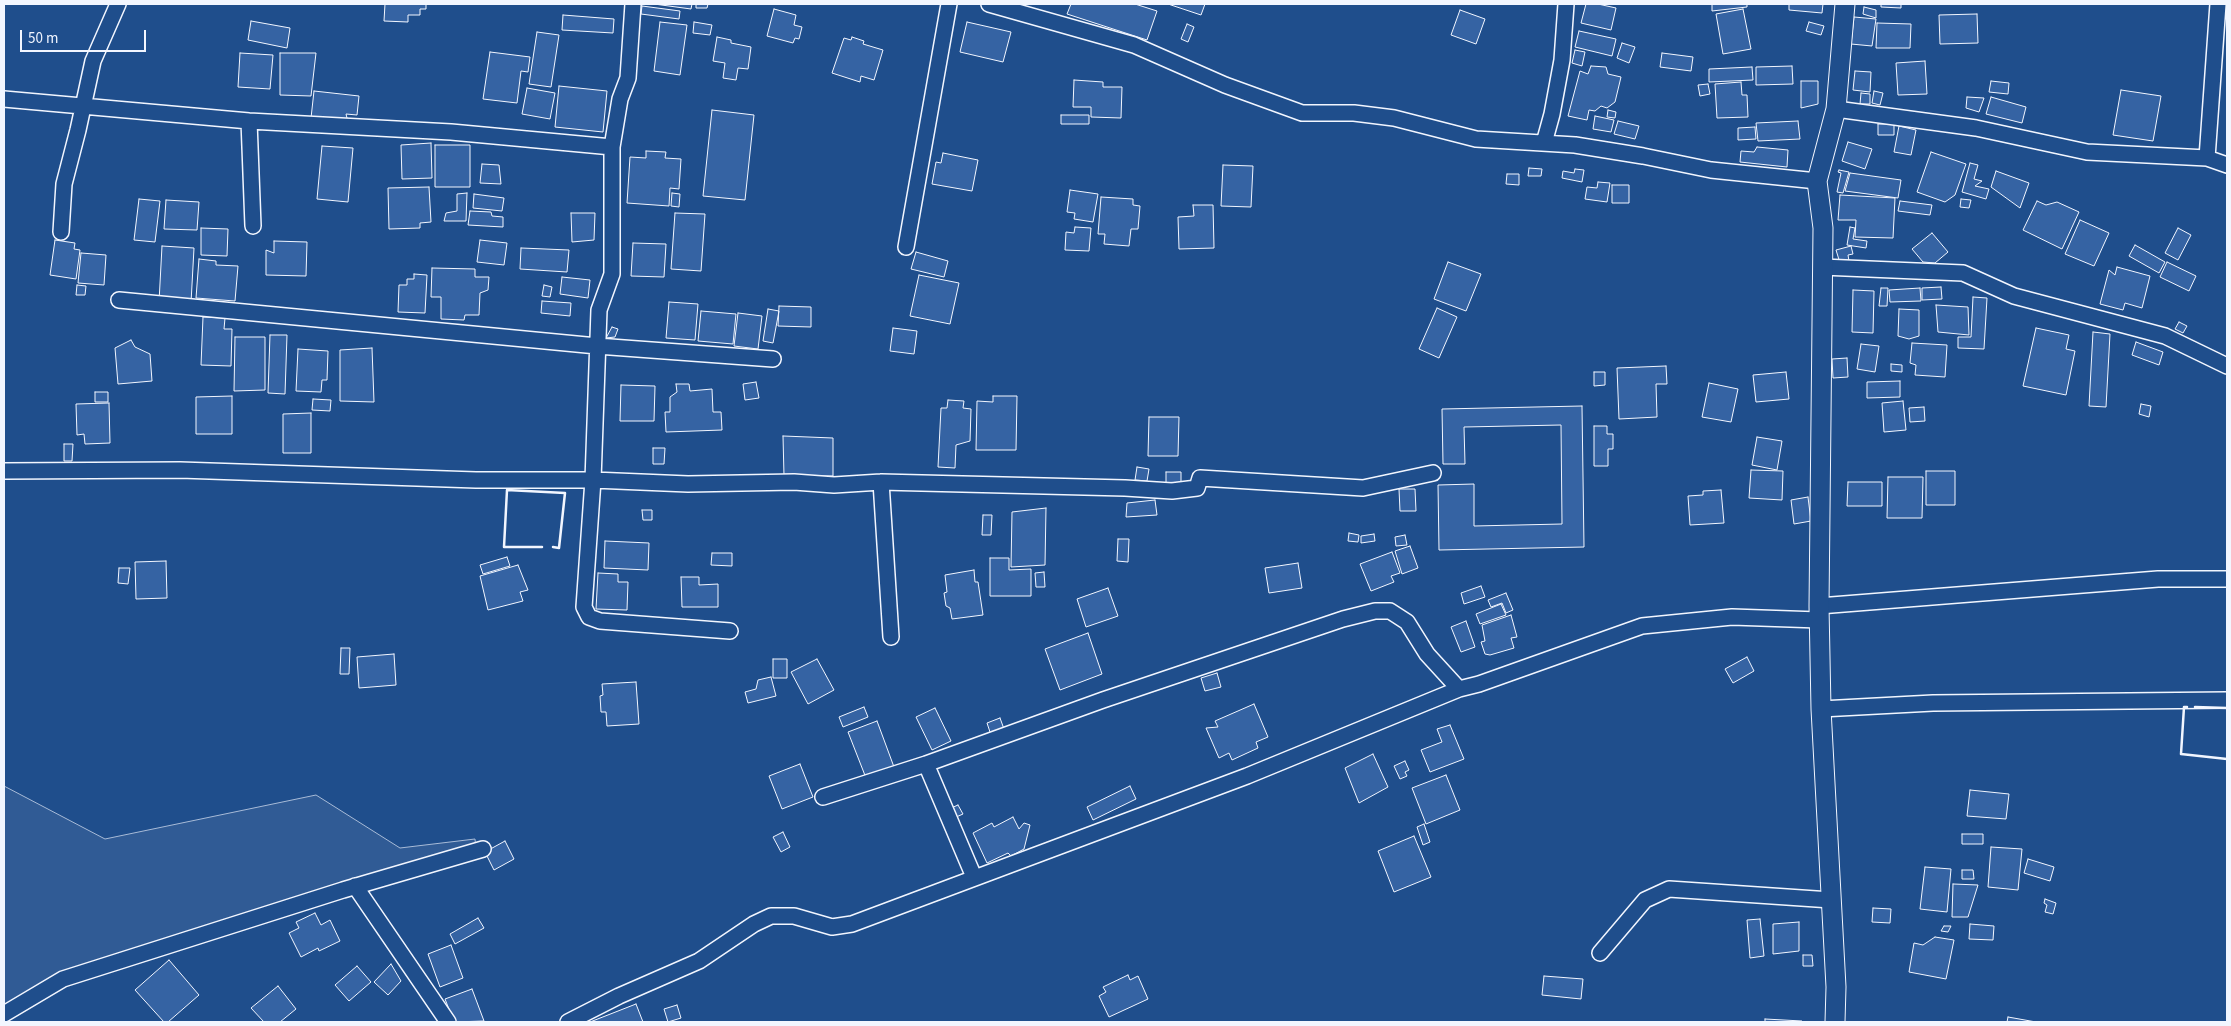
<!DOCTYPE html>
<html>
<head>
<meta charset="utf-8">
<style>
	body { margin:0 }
	#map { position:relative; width:2231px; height:1026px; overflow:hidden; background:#1f4e8c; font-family:"Source Sans 3",sans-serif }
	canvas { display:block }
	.frame { position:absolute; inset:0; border:5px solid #f2f6ff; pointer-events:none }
	.scale { position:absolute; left:20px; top:30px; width:126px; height:22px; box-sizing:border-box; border:2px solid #f2f6ff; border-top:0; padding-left:6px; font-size:15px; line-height:18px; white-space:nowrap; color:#f2f6ff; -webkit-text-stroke:4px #1f4e8c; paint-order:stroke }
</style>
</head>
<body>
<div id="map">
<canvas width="2231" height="1026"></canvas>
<div class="frame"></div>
<div class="scale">50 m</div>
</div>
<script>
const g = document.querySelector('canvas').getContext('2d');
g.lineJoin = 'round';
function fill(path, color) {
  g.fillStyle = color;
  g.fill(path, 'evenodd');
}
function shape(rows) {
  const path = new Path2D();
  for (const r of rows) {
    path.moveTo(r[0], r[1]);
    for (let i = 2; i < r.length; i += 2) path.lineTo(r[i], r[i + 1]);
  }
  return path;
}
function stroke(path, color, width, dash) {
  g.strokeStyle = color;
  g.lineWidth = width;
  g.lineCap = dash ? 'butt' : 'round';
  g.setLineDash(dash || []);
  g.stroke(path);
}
const built = shape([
	[4,786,105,839,316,795,400,848,475,839,476,851,63,979,4,1014,4,786]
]);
fill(built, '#305b95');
stroke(built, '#a8bbd7', 1);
const building = shape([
	[385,4,426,4,426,9,420,9,420,15,408,15,408,22,384,21,385,4],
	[654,4,692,4,691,9,654,4],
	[696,4,708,4,707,8,696,8,696,4],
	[1071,4,1135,4,1157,11,1147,40,1067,14,1071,4],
	[1168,4,1205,4,1201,15,1168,4],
	[1586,4,1598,4,1616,8,1611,30,1581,23,1586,4],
	[1712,4,1747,4,1747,7,1712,11,1712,4],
	[1789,4,1823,4,1822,13,1789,10,1789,4],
	[1881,4,1901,4,1901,8,1881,7,1881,4],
	[642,6,680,11,679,19,641,14,642,6],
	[1864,7,1876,10,1876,18,1863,14,1864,7],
	[774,9,796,15,794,25,802,27,799,39,795,38,793,43,767,36,774,9],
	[1743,9,1751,49,1723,54,1716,14,1743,9],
	[1460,10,1485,19,1476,44,1451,35,1460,10],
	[1977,14,1978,43,1940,44,1939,15,1977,14],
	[563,15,614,19,613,33,562,30,563,15],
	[1854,17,1876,19,1872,46,1851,44,1854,17],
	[251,21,290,28,287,48,248,40,251,21],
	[660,22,687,25,680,75,654,71,660,22],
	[694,22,712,25,710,35,693,33,694,22],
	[967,22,1011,32,1003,62,960,52,967,22],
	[1809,22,1824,26,1821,35,1806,31,1809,22],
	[1877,23,1911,24,1910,48,1876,48,1877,23],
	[1187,24,1194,27,1188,42,1181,39,1187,24],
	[1579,31,1616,39,1612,56,1575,47,1579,31],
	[537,32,559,35,551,87,529,84,537,32],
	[717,37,731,40,731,43,751,47,748,69,738,68,736,80,723,78,725,63,713,61,717,37],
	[852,37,864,41,863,44,883,50,874,80,861,76,860,82,832,73,844,38,851,40,852,37],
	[1622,43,1635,47,1629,63,1617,58,1622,43],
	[1575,50,1585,52,1582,66,1572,63,1575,50],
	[490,52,530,57,528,72,521,71,517,103,483,99,490,52],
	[240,53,273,55,270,89,238,87,240,53],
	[280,53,316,53,311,96,280,95,280,53],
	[1662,53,1693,57,1691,71,1660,67,1662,53],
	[1925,61,1927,94,1898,95,1896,63,1925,61],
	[1591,66,1606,67,1608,74,1621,77,1615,102,1607,108,1601,106,1595,111,1589,110,1587,120,1568,116,1580,71,1588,74,1591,66],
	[1792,66,1793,84,1756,85,1756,67,1792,66],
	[1752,67,1753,80,1709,82,1709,69,1752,67],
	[1855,71,1871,72,1870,92,1853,90,1855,71],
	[1074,80,1103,82,1103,87,1122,87,1121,118,1091,117,1091,107,1073,107,1074,80],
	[1801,81,1818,81,1818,104,1801,108,1801,81],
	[1991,81,2009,83,2008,94,1989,92,1991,81],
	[1741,82,1742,95,1747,95,1748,117,1717,118,1715,84,1741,82],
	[1708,84,1710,94,1700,96,1698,85,1708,84],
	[559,86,607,91,603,132,555,127,559,86],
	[527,88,555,93,550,119,522,114,527,88],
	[2121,90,2161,96,2153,141,2113,135,2121,90],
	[314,91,359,96,357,115,346,114,348,122,311,118,314,91],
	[1874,91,1883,93,1880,105,1872,103,1874,91],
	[1861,93,1870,94,1870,104,1860,104,1861,93],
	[1967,97,1984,98,1979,112,1966,108,1967,97],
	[1991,97,2026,107,2022,123,1986,114,1991,97],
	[712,110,754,115,745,200,703,196,712,110],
	[1608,110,1616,112,1615,118,1607,117,1608,110],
	[1061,115,1089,115,1089,124,1061,124,1061,115],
	[1595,116,1614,120,1611,132,1593,129,1595,116],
	[1618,121,1639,126,1635,139,1614,134,1618,121],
	[1798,121,1800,139,1758,141,1756,123,1798,121],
	[1878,124,1894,124,1894,135,1878,135,1878,124],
	[1899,126,1916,130,1911,155,1894,152,1899,126],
	[1755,127,1756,139,1738,140,1738,128,1755,127],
	[1848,142,1872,149,1865,169,1842,161,1848,142],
	[431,143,432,178,402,179,401,145,431,143],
	[435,145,470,145,470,187,435,187,435,145],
	[322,146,353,148,348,202,317,199,322,146],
	[1757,147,1788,150,1787,167,1740,162,1741,151,1754,152,1757,147],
	[646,151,666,152,665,158,681,159,679,189,670,188,669,206,627,203,630,157,646,158,646,151],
	[1931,152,1966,164,1955,195,1945,202,1917,192,1931,152],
	[943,153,978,160,972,191,932,184,936,162,941,163,943,153],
	[1970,163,1978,165,1974,179,1982,181,1975,186,1989,189,1986,199,1962,192,1970,163],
	[482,164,499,165,501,184,480,183,482,164],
	[1223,165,1253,166,1251,207,1221,206,1223,165],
	[1529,168,1542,169,1541,176,1528,176,1529,168],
	[1575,169,1584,170,1582,182,1562,178,1563,171,1574,173,1575,169],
	[1839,170,1849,172,1843,193,1837,192,1841,173,1838,172,1839,170],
	[1996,171,2029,183,2020,208,1991,187,1996,171],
	[1850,173,1901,180,1898,198,1845,191,1850,173],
	[1507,174,1519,174,1519,185,1506,184,1507,174],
	[1598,182,1610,183,1607,202,1585,199,1587,187,1597,188,1598,182],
	[1612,185,1629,185,1629,203,1612,203,1612,185],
	[429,187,431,222,420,223,420,228,389,229,388,188,429,187],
	[1070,190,1098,194,1093,222,1074,219,1075,213,1067,212,1070,190],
	[467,193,466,221,444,221,446,213,457,211,457,194,467,193],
	[672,193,680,194,679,207,671,206,672,193],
	[474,194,504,198,502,211,473,208,474,194],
	[1840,195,1895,198,1893,238,1855,237,1856,220,1838,220,1840,195],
	[1101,197,1133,199,1133,205,1140,206,1138,229,1131,229,1129,246,1104,244,1105,234,1098,234,1101,197],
	[139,199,160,201,155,242,134,240,139,199],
	[1961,199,1971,200,1969,208,1960,207,1961,199],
	[166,200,199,202,197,230,164,229,166,200],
	[1900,201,1932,205,1930,215,1898,211,1900,201],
	[2037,201,2046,205,2057,202,2079,212,2062,249,2023,230,2037,201],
	[1193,205,1213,205,1214,248,1179,249,1178,217,1194,216,1193,205],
	[470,211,491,212,492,216,503,217,503,227,468,225,470,211],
	[571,213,595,213,594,240,572,242,571,213],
	[675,213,705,214,701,271,671,269,675,213],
	[2080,220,2109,233,2094,266,2065,254,2080,220],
	[1075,227,1091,228,1089,251,1065,250,1066,232,1074,233,1075,227],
	[1850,227,1855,228,1853,239,1867,241,1866,248,1847,245,1850,227],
	[201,228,228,229,227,256,201,255,201,228],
	[2178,228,2191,235,2178,260,2165,253,2178,228],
	[1932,233,1948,252,1935,263,1923,262,1912,249,1932,233],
	[55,240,75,243,74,249,80,250,76,279,50,275,55,240],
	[480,240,507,243,504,265,477,262,480,240],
	[274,241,307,242,306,276,266,275,266,250,274,253,274,241],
	[633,243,666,244,664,277,631,276,633,243],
	[2135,245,2165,262,2159,273,2129,256,2135,245],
	[162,246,194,248,191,303,159,302,162,246],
	[1851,246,1853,254,1848,255,1849,261,1840,263,1836,250,1851,246],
	[521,248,569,250,567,272,520,269,521,248],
	[916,252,948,261,944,277,911,269,916,252],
	[81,253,106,255,104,285,78,283,81,253],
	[199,259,216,261,216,265,238,266,235,301,196,298,199,259],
	[1448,262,1481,274,1466,311,1434,299,1448,262],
	[2167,262,2196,276,2189,291,2160,277,2167,262],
	[2117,267,2150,276,2142,308,2125,303,2123,310,2100,304,2109,270,2115,275,2117,267],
	[432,268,475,269,475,277,489,277,488,290,480,293,479,315,465,315,464,320,441,319,441,297,431,297,432,268],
	[414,274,427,275,425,313,398,312,399,285,407,285,407,279,414,279,414,274],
	[919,275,959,283,950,324,910,316,919,275],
	[562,277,590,280,588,298,560,294,562,277],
	[77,285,86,286,85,295,76,295,77,285],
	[544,285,552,287,550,297,542,296,544,285],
	[1941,287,1942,299,1922,300,1922,288,1941,287],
	[1881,288,1888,288,1887,306,1879,306,1881,288],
	[1920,288,1921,301,1890,302,1889,290,1920,288],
	[1853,290,1874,291,1873,333,1852,332,1853,290],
	[1973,297,1987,298,1984,349,1958,348,1958,337,1971,337,1973,297],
	[542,301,571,303,570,316,541,313,542,301],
	[669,302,698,304,695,340,666,338,669,302],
	[1936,305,1968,307,1969,335,1938,332,1936,305],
	[779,306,811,307,811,327,778,326,779,306],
	[1437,308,1457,317,1439,358,1419,349,1437,308],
	[768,309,779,311,773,343,763,341,768,309],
	[1899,309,1919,310,1919,336,1909,339,1898,336,1899,309],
	[701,311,736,314,733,344,698,341,701,311],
	[738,313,762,316,758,349,734,346,738,313],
	[203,317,225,318,224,329,232,329,231,366,201,365,203,317],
	[2179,322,2187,326,2183,333,2175,329,2179,322],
	[612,327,618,329,615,337,606,338,612,327],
	[893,328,917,331,914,354,890,351,893,328],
	[2036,328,2069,335,2066,349,2075,351,2066,395,2023,386,2036,328],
	[2093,332,2110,334,2106,407,2089,406,2093,332],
	[270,335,287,335,285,394,268,393,270,335],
	[235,337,265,337,265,390,234,391,235,337],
	[131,340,135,347,150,354,152,381,118,384,115,348,131,340],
	[2136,342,2163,352,2159,365,2132,355,2136,342],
	[1912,343,1947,345,1945,377,1915,375,1916,365,1910,363,1912,343],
	[1861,344,1879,346,1875,372,1857,369,1861,344],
	[372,348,374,402,340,401,340,350,372,348],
	[298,349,328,351,327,380,322,380,321,392,296,391,298,349],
	[1847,358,1848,377,1833,378,1832,359,1847,358],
	[1891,364,1902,365,1902,372,1891,371,1891,364],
	[1666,366,1667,384,1656,384,1657,417,1619,419,1617,368,1666,366],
	[1594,372,1605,372,1605,385,1594,386,1594,372],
	[1786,372,1789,399,1756,402,1753,375,1786,372],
	[1900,381,1900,397,1867,398,1867,382,1900,381],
	[756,382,759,398,745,400,743,384,756,382],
	[1709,383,1738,389,1731,422,1702,417,1709,383],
	[676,384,689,384,690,391,712,389,713,412,721,412,722,430,666,432,665,412,670,412,670,397,677,392,676,384],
	[621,385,655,386,654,421,620,421,621,385],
	[95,392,108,392,108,402,95,402,95,392],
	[232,396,232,434,196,434,196,397,232,396],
	[993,396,1017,396,1016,450,976,450,977,401,993,402,993,396],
	[313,399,331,400,330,411,312,410,313,399],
	[948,400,964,401,963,408,971,409,970,441,956,445,955,468,938,467,941,408,947,408,948,400],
	[1903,401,1906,430,1884,432,1882,403,1903,401],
	[109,403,110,443,85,444,84,434,77,435,76,404,109,403],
	[2141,404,2151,406,2149,417,2139,414,2141,404],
	[1582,406,1584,547,1439,550,1438,485,1474,484,1474,526,1562,524,1561,425,1464,427,1465,464,1443,464,1442,409,1582,406],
	[1924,407,1925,421,1910,422,1909,408,1924,407],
	[311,413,311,453,283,453,283,414,311,413],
	[1149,417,1179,417,1178,456,1148,456,1149,417],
	[1594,426,1607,426,1607,434,1613,434,1613,449,1608,449,1608,466,1594,466,1594,426],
	[783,436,833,438,833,476,784,476,783,436],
	[1757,437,1782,441,1777,470,1752,465,1757,437],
	[64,444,73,444,72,461,64,461,64,444],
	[653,448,665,448,664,464,653,464,653,448],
	[1137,467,1149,469,1147,481,1135,480,1137,467],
	[1751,470,1783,471,1782,500,1749,498,1751,470],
	[1926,471,1955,471,1955,505,1926,505,1926,471],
	[1166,472,1181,472,1181,486,1166,486,1166,472],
	[1888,477,1923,477,1922,518,1887,518,1888,477],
	[1848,482,1882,482,1882,506,1847,506,1848,482],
	[1399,489,1415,489,1416,511,1400,511,1399,489],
	[1721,490,1724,523,1690,525,1688,496,1703,495,1703,491,1721,490],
	[1808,497,1811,521,1794,524,1791,500,1808,497],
	[1155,500,1157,515,1126,517,1127,503,1155,500],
	[1046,508,1045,565,1011,567,1012,512,1046,508],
	[642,510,652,510,652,520,643,520,642,510],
	[983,515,992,515,991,535,982,535,983,515],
	[1349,533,1359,535,1358,542,1348,541,1349,533],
	[1374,534,1375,541,1361,543,1361,536,1374,534],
	[1405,535,1407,545,1396,546,1395,537,1405,535],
	[1118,539,1129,539,1128,562,1117,561,1118,539],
	[605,541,649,543,648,570,604,568,605,541],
	[1410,546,1418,568,1402,574,1395,551,1410,546],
	[1392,552,1400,573,1391,576,1394,582,1371,591,1360,564,1392,552],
	[712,553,732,553,732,566,711,565,712,553],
	[507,557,510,566,483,574,480,565,507,557],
	[990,558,1009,558,1009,570,1031,569,1031,596,990,596,990,558],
	[166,561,167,598,136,599,135,562,166,561],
	[1298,563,1302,588,1269,593,1265,568,1298,563],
	[518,565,528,590,520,592,523,601,488,610,480,576,518,565],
	[119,568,130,568,128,584,118,583,119,568],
	[974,570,975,582,978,582,983,615,952,619,950,608,946,606,944,593,947,592,945,575,974,570],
	[1044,572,1045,587,1036,587,1035,573,1044,572],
	[598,573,618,574,618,582,628,582,627,610,596,609,598,573],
	[681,577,699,577,699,585,718,584,718,607,682,607,681,577],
	[1481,586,1485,597,1464,604,1461,593,1481,586],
	[1108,588,1118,616,1086,627,1077,599,1108,588],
	[1506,593,1513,610,1506,613,1502,603,1491,607,1488,600,1506,593],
	[1501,604,1506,615,1480,624,1476,614,1501,604],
	[1511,615,1517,637,1511,638,1514,648,1490,655,1485,654,1481,642,1485,641,1482,625,1511,615],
	[1466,621,1475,647,1461,652,1451,627,1466,621],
	[1088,633,1102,674,1060,690,1045,649,1088,633],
	[341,648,350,648,349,674,340,674,341,648],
	[394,654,396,685,359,688,357,657,394,654],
	[1747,657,1754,671,1733,683,1725,669,1747,657],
	[773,659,787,659,787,678,773,678,773,659],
	[817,659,834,690,808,704,791,672,817,659],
	[1217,673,1221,687,1205,691,1201,678,1217,673],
	[771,677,776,696,748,703,745,692,756,689,758,680,771,677],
	[636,682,639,724,607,726,606,712,601,712,600,696,603,695,602,684,636,682],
	[1254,704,1268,737,1256,742,1258,748,1232,760,1229,753,1219,758,1206,728,1218,727,1215,721,1254,704],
	[864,707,868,717,843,727,839,717,864,707],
	[935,708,951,741,932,750,916,717,935,708],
	[1000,718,1004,729,991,735,987,723,1000,718],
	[877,721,894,767,866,778,848,732,877,721],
	[1450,725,1464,759,1430,772,1421,750,1442,742,1437,729,1450,725],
	[1373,754,1388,787,1359,803,1345,768,1373,754],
	[1405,761,1409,770,1405,772,1407,776,1400,779,1394,766,1405,761],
	[800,764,813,797,782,809,769,776,800,764],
	[1446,775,1460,810,1426,824,1412,788,1446,775],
	[1130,786,1136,799,1093,820,1087,807,1130,786],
	[1970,790,2009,794,2006,819,1967,816,1970,790],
	[958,805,963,814,954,818,949,809,958,805],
	[1013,817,1019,829,1024,823,1030,825,1024,849,1011,856,1008,853,987,863,973,833,992,823,994,827,1013,817],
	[1424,824,1430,842,1423,845,1417,827,1424,824],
	[783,832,790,847,781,852,773,837,783,832],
	[1962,834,1983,834,1983,844,1962,844,1962,834],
	[1414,836,1431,877,1394,892,1378,851,1414,836],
	[505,841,514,859,494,870,485,852,505,841],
	[1991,847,2022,849,2018,890,1988,887,1991,847],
	[2028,859,2054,867,2050,881,2024,873,2028,859],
	[1925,867,1951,869,1947,912,1920,909,1925,867],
	[1962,870,1973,870,1974,879,1962,879,1962,870],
	[1953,884,1978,885,1968,917,1952,917,1953,884],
	[2045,899,2056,903,2053,914,2045,912,2047,905,2044,903,2045,899],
	[1873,908,1891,909,1890,923,1872,922,1873,908],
	[315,913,321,925,330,920,340,941,319,951,318,948,301,957,289,933,299,928,296,922,315,913],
	[478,918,484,928,455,944,450,934,478,918],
	[1760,919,1764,956,1750,958,1747,920,1760,919],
	[1799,922,1799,951,1773,954,1773,924,1799,922],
	[1970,924,1994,926,1993,940,1969,939,1970,924],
	[1944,926,1951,926,1948,932,1941,931,1944,926],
	[1935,937,1954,940,1946,979,1909,972,1914,943,1923,945,1935,937],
	[451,945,463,978,440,987,428,954,451,945],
	[1803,955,1812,955,1813,966,1803,966,1803,955],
	[169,960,199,995,168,1022,164,1022,135,990,169,960],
	[391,964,401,981,388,995,374,982,391,964],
	[357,966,371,982,349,1001,335,985,357,966],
	[1128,975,1130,980,1138,976,1148,999,1109,1017,1099,996,1106,992,1103,987,1128,975],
	[1544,976,1583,979,1581,999,1542,995,1544,976],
	[278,986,296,1009,280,1022,264,1022,251,1008,278,986],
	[472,989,484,1021,454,1022,445,999,472,989],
	[636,1004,643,1022,590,1022,636,1004],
	[677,1005,681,1018,668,1022,664,1009,677,1005],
	[2008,1017,2036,1022,2007,1022,2008,1017],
	[1765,1019,1802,1021,1802,1022,1765,1022,1765,1019]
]);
fill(building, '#3563a3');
stroke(building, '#f2f6ff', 1);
const minor = shape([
	[989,4,1134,45,1225,85,1302,113,1354,113,1394,118,1476,139,1575,145,1643,156,1711,170,1817,181],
	[4,99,249,121,451,132,612,147,620,99,628,78,633,4],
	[1836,109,1976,128,2087,152,2207,158,2227,165],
	[249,121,253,226],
	[1544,143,1552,114,1562,60,1566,4],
	[612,147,612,274,599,310,593,480,584,607,589,617,600,621,730,631],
	[2207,158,2218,4],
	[61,232,64,184,78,130,93,61,118,4],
	[906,247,949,4],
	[1822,267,1963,273,2014,296,2165,336,2227,366],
	[119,300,597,346,773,359],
	[4,471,180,470,476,480,593,480,688,484,794,482,834,485,881,482,1125,488,1172,491,1197,488,1200,478,1363,488,1433,473],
	[881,482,891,637],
	[1819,606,2158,579,2227,579],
	[1821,709,1933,703,2227,700],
	[926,764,974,877],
	[823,797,926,764,1103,700,1343,619,1375,611,1390,611,1407,622,1427,654,1459,689],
	[355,886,448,1022],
	[1600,953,1645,900,1669,889,1831,900],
	[4,1014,63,979,343,890,483,849],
	[568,1022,619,996,699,961,754,924,771,916,794,916,832,927,852,924,1247,776,1459,689,1479,684,1642,626,1732,617,1819,620]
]);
const tertiary = shape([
	[1835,1022,1836,987,1821,709,1819,606,1823,228,1817,181,1836,109,1845,4]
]);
stroke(minor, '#f2f6ff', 18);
stroke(tertiary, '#f2f6ff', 21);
stroke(minor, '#1f4e8c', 15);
stroke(tertiary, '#1f4e8c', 19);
stroke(shape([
	[542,547,504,547,507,490,565,493,559,548,553,547],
	[2187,707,2184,707,2181,754,2227,759],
	[2195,707,2227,708]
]), '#f2f6ff', 2.5);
</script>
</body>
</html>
